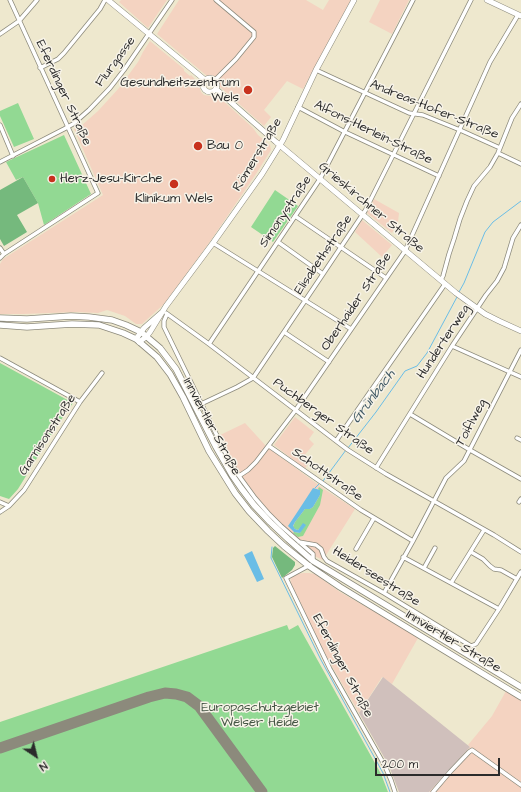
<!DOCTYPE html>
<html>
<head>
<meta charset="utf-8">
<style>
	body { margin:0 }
	#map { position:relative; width:521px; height:792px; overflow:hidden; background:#eee8ce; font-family:"Architects Daughter",sans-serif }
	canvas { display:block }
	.north { position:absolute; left:16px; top:736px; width:40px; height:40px; -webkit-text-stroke:3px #f7f3e8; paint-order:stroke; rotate:145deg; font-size:11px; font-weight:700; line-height:16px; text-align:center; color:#2b2b2b }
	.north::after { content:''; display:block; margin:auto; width:14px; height:18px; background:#2b2b2b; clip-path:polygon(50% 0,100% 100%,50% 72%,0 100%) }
	.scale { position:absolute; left:375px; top:758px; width:125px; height:18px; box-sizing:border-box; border:2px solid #2b2b2b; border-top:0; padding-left:5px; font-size:12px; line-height:14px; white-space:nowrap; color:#2b2b2b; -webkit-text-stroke:3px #f7f3e8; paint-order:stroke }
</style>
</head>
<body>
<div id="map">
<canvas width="521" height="792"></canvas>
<div class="north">N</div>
<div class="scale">200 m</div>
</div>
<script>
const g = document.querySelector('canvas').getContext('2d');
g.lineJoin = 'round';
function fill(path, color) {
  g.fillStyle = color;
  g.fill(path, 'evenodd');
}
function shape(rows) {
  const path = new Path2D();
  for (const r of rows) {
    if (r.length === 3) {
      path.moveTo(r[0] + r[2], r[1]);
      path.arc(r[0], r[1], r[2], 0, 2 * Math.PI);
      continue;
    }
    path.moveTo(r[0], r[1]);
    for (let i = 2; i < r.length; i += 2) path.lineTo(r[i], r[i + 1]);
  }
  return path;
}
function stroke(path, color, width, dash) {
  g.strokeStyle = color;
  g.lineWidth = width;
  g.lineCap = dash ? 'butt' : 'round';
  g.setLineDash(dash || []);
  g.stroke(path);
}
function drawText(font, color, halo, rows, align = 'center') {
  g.font = font + ' "Architects Daughter",sans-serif';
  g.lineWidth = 3;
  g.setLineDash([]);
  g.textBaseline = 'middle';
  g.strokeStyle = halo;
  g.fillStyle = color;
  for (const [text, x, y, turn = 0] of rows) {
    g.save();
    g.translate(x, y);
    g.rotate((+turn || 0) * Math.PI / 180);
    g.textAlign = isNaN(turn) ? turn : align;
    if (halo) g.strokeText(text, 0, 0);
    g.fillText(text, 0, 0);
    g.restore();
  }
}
fill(shape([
	[121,0,167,0,148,28,119,2],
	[179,0,306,0,323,10,329,0,351,0,303,89,287,81,264,110,271,117,264,126,219,86,218,78,215,76,207,76,157,34],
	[380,0,409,0,392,34,369,22],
	[150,41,184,69,184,71,190,76,191,75,194,78,198,83,201,92,204,95,210,96,219,97,253,128,258,135,270,145,271,150,256,174,209,243,164,304,142,324,136,324,125,316,107,310,98,313,76,312,23,314,0,314,0,264,3,259,103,195,74,129,78,126,81,126,98,111,119,88,138,62,143,52],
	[374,199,399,213,398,222,392,233,367,213],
	[362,220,392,245,382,257,355,232],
	[295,417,314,432,309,439,314,444,303,457,309,461,305,469,274,445],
	[245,423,266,446,324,489,355,509,323,560,312,555,301,547,271,519,255,501,240,481,224,456,214,438],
	[304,573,309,573,315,574,340,592,370,609,382,615,418,638,392,684,382,677,359,713,326,656,290,584,291,578,297,574],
	[506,691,521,700,521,792,429,792,470,747,468,745,492,716]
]), '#f4d3c1');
fill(shape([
	[383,677,470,747,429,792,399,792,389,766,359,713]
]), '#d0c0bc');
fill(shape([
	[18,103,34,139,14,147,0,116,0,111],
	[64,135,91,194,44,225,38,203,23,177,16,180,6,162],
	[275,190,298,206,273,242,251,227],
	[0,363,73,403,56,427,18,489,9,499,0,496],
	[319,487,323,490,320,505,303,536,298,537,293,533,294,532,300,533,303,524,298,530,295,529,293,527,295,522,305,509,310,509,313,507,320,495,320,491,318,489],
	[287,625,289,630,298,625,381,774,388,792,0,792,0,722]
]), '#92d993');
fill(shape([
	[23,177,38,203,17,215,27,232,4,246,0,239,0,190],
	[275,546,295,562,295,565,292,570,282,578,272,557,273,548]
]), '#75b97d');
fill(shape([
	[313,488,320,490,320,495,313,507,310,509,305,509,295,522,293,526,295,529,298,530,303,523,306,525,300,533,294,532,288,526,298,511],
	[252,551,264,579,257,582,244,555]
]), '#6abde6');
stroke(shape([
	[459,292,464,283,485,232,493,222,521,201],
	[348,448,376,412,405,371,417,366,427,353,457,297],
	[323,481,346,450],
	[315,488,320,483],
	[272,547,271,558,321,660,383,773,390,792]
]), '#6abde6', 1);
stroke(shape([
	[0,748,149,697,165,693,176,694,187,697,199,706,262,792]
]), '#8c8a7c', 11);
const street = shape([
	[0,34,19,21,37,0],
	[40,68,58,59,64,53,100,9,105,0],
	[316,70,409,113,423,115,460,130,500,148],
	[215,80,236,59,254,37,254,32,216,0],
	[298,107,345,132,439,176],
	[0,125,13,156],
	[498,153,521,164],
	[0,162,64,129,73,124,89,110,110,88,124,70,172,0],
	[295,216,386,278],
	[278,242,323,274],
	[213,243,351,329],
	[0,248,4,254],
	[0,258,4,254,98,193,10,0],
	[441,280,443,276,449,254,454,239,460,219,467,201,474,186,490,167,498,153,512,118,521,104],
	[166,313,209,344,348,450,386,474,494,535,521,552],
	[167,314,164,321,164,327,225,452,239,476,255,498,268,513,281,526,313,554,313,560],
	[284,332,329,362],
	[209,344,320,179,413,0],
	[452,346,521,377],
	[0,358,80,402],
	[201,404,237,387,253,378,323,274,365,211,471,0],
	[410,414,470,450,521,479],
	[517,438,521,440],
	[336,441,445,284],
	[269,446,361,510,413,541],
	[376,468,452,346,486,295,497,281,504,268,513,238,521,225],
	[239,476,248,470,256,462,295,411,405,251,490,62,518,15],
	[0,502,9,506],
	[519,502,521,499],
	[0,512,9,506,24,490,80,402,102,373],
	[299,542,316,545,321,549,324,557,327,561,384,593,471,646,476,644,499,609,521,572],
	[356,549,374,518],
	[471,552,483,559,490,566,494,569,501,570,517,579],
	[403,557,499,609],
	[310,565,286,578,330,669,385,766,391,780,395,792],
	[424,568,435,548],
	[451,583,484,530],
	[384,593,413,541,446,478,464,461,521,350],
	[433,792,450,772,469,752,472,750,521,785]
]);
const secondary = shape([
	[108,0,205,80],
	[487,0,521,16],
	[210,85,7],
	[216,89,276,142,456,293,485,314,499,321,521,331],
	[136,339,144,328,161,313],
	[139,342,146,337,150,332,166,306,213,243,262,174,283,140,316,70,354,0]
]);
const primary = shape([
	[0,318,27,319,71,316,89,317,112,320,126,325,141,332,160,348,176,369,216,447,232,475,241,488,254,505,270,522,288,539,313,561,333,573,521,687],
	[0,325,27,327,72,324,99,325,123,333,136,339,157,357,170,374,183,397,209,451,235,493,249,511,268,531,284,546,309,566,340,587,521,697]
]);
stroke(street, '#8c8a7c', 5);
stroke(secondary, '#8c8a7c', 6);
stroke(primary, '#8c8a7c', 7);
stroke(street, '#fff', 3.5);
stroke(secondary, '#fff', 5);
stroke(primary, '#fff', 5.5);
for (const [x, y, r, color] of [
	[248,90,5,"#c8321e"],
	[198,146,5,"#c8321e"],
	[52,179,4,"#c8321e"],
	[174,184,5,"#c8321e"]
]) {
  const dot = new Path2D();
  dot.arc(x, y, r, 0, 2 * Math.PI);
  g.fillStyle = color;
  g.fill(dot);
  stroke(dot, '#f7f3e8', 1.5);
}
drawText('13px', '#2b2b2b', '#f7f3e8', [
	["Flurgasse",116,62,-54],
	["Eferdinger Straße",63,93,65],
	["Andreas-Hofer-Straße",434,110,22],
	["Alfons-Herlein-Straße",373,133,26],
	["Römerstraße",258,155,-59],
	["Grieskirchner Straße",371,208,40],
	["Simonystraße",286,212,-56],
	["Elisabethstraße",324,255,-56],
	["Oberhaider Straße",357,302,-56],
	["Hunderterweg",444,342,-57],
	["Puchberger Straße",323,417,36],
	["Toiflweg",472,423,-62],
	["Innviertler Straße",211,427,62],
	["Garnisonstraße",48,435,-57],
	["Schottstraße",327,475,35],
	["Heiderseestraße",376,577,32],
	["Innviertler Straße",453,642,31],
	["Eferdinger Straße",342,666,62]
]);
drawText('13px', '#2b2b2b', '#f7f3e8', [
	["Gesundheitszentrum",239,83,"right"],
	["Wels",239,98,"right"],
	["Bau 0",207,146],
	["Herz-Jesu-Kirche",60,179],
	["Klinikum Wels",174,199,"center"]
], 'left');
drawText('13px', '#455645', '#f7f3e8', [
	["Europaschutzgebiet",260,708],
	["Welser Heide",260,723]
]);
drawText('italic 14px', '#3e5763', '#f7f3e8', [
	["Grünbach",374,397,-53]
]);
</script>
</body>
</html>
